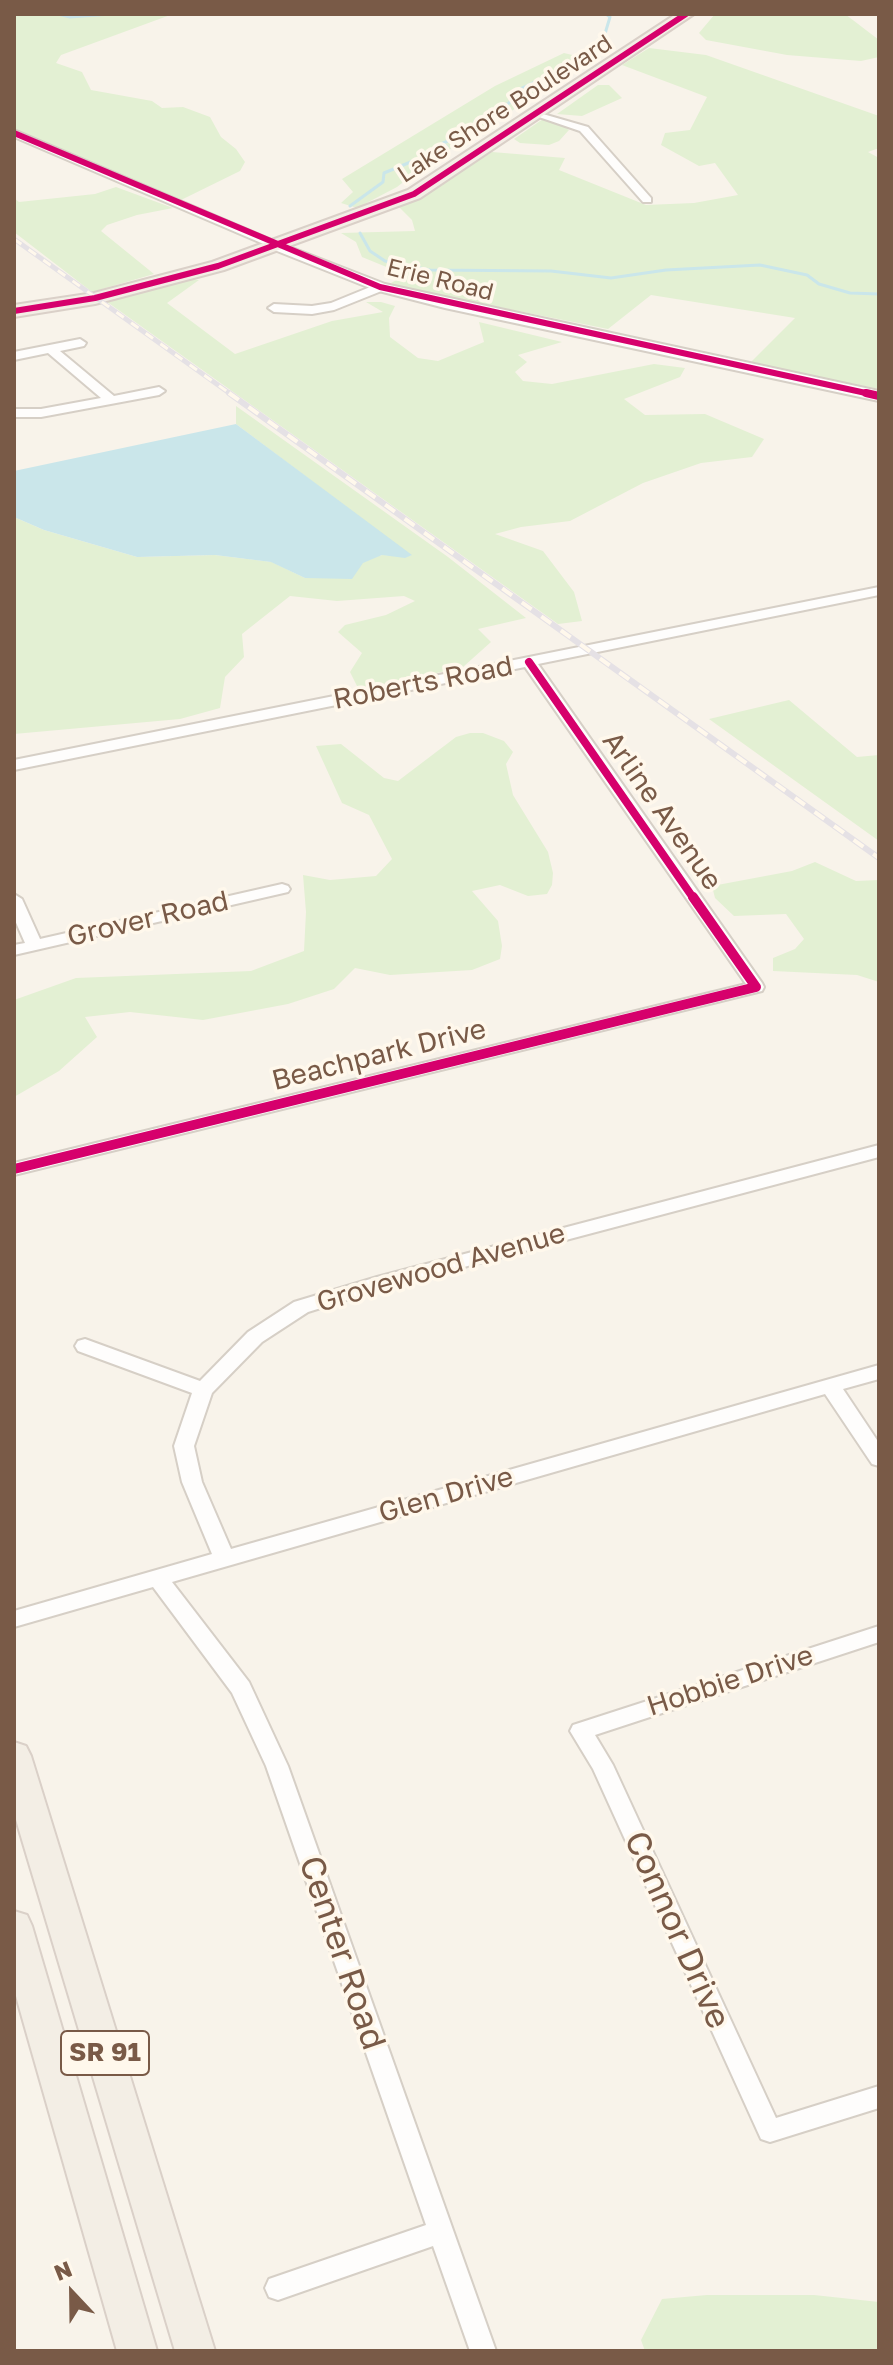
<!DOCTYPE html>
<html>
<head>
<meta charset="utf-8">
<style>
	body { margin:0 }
	#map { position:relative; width:893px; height:2365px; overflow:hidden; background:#f8f3ea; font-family:"Golos Text",sans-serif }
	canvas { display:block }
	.frame { position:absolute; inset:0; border:16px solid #795a47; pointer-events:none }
	.north { position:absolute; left:32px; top:2253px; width:80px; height:80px; -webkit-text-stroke:6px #fff8ec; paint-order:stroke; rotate:338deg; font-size:22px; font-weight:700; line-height:32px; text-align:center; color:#795a47 }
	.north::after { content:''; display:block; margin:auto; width:28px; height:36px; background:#795a47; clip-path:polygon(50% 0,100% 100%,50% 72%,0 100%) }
</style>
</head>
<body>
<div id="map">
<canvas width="893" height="2365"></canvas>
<div class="frame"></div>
<div class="north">N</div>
</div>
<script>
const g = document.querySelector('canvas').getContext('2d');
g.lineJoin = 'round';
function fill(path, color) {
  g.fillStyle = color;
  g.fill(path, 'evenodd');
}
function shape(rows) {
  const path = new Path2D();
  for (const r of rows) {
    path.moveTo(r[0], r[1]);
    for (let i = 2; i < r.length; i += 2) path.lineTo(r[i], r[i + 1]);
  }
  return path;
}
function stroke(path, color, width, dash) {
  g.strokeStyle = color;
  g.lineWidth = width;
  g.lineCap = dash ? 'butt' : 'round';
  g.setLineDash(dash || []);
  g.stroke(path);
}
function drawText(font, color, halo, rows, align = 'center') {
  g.font = font + ' "Golos Text",sans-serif';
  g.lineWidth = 7;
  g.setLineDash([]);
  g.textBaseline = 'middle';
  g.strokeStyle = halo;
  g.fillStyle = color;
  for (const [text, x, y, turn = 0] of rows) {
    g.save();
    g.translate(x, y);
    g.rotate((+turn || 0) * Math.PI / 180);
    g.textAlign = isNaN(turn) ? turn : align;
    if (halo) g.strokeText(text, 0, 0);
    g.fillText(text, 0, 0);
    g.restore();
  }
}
fill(shape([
	[14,14,173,14,61,55,56,63,82,72,91,90,152,101,162,108,183,107,210,117,221,137,236,149,245,162,240,171,181,200,14,130],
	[715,14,845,14,879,40,879,57,861,61,787,55,706,40,699,33],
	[649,48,706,55,879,116,879,148,868,152,879,158,879,389,750,363,795,318,651,295,608,329,404,288,391,283,406,275,362,257,356,242,341,233,415,231,412,220,398,206,492,152,565,158,559,170,646,205,694,203,738,195,715,163,699,166,661,145,665,133,690,130,707,97,622,65],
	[564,53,593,60,425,165,397,187,357,208,341,203,353,192,342,179,495,86],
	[598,85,609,85,622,98,582,116,557,114],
	[543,119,553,119,569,130,559,141,549,145,520,143,514,139],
	[116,187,173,208,137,215,107,225,101,231,154,274,92,292,14,232,14,198,19,202,95,194],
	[182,279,199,280,167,303,235,354,332,321,383,312,366,302,381,302,395,306,389,318,390,337,418,358,438,361,484,342,479,322,562,342,518,355,527,362,515,372,523,381,552,384,654,364,685,368,680,377,624,399,645,415,705,414,764,439,752,457,701,463,643,483,570,521,521,527,495,534,543,551,574,592,582,621,558,624,103,299],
	[236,406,448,557,526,618,478,629,491,642,463,667,366,689,357,686,350,672,362,653,338,632,345,625,386,615,415,601,404,596,337,601,290,596,242,634,244,657,225,677,220,708,180,719,14,734,14,517,44,530,137,557,215,555,272,562,305,578,382,555,411,556,236,424],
	[789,700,857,757,879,755,879,841,709,719],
	[470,733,483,733,504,741,513,752,506,764,513,795,548,852,553,873,552,885,547,894,528,896,500,885,472,891,498,921,502,946,500,959,472,970,390,975,355,968,334,989,288,1004,203,1020,130,1012,85,1017,97,1037,59,1071,14,1097,14,1000,76,978,251,971,304,951,306,912,303,875,330,880,376,876,392,859,369,815,342,803,316,746,341,744,384,778,398,781,456,737],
	[815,862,856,881,879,880,879,982,857,975,773,971,773,958,795,949,804,939,786,914,734,916,715,898,712,886,792,871],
	[707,2295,814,2295,879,2302,879,2351,645,2351,641,2340,662,2299]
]), '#e3f0d3');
fill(shape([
	[236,424,412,555,405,558,382,555,363,563,352,579,305,578,271,562,215,555,137,557,44,530,14,517,14,471]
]), '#cae6ea');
stroke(shape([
	[58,14,70,17,111,14],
	[350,206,383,182,384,173,447,147,443,143,473,131,475,121,509,103,520,89,581,60,604,37,610,17,606,14],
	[360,233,370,251,385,261,430,270,551,271,611,278,666,270,760,265,807,275,819,284,850,293,879,294]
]), '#cae6ea', 3);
const minor = shape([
	[536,112,588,127,651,198,651,202,643,202,580,131,536,116,536,112],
	[14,130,281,244,283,246,273,248,14,137,14,130],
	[380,283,386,287,384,290,334,310,312,314,274,312,268,308,274,304,312,306,331,303,380,283],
	[80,339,86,343,84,346,60,351,114,396,159,387,165,391,159,395,41,417,14,417,14,409,41,409,101,398,48,353,14,360,14,352,80,339],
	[879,587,879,595,538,664,762,983,764,987,762,991,14,1175,14,1163,746,984,525,667,14,770,14,760,879,587],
	[282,884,288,886,290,889,288,892,14,955,14,945,25,943,14,918,14,894,22,899,40,939,282,884],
	[879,1145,879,1157,381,1289,308,1312,262,1342,212,1393,194,1446,202,1482,231,1549,879,1365,879,1379,843,1389,879,1443,879,1466,872,1464,825,1394,172,1582,249,1682,288,1766,496,2351,470,2351,433,2246,278,2300,269,2297,265,2288,269,2279,426,2225,266,1766,232,1693,153,1587,14,1627,14,1611,212,1554,182,1482,174,1446,192,1393,78,1351,75,1346,78,1341,85,1339,200,1381,248,1332,294,1302,377,1277,879,1145],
	[879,1626,879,1642,595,1735,613,1765,776,2118,879,2086,879,2108,770,2142,761,2139,593,1769,570,1731,573,1725,879,1626]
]);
const tertiary = shape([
	[277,242,385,284,879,391,879,401,445,308,375,290,272,249,272,243,277,242]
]);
const primary = shape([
	[676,14,694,14,420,198,224,270,95,304,14,317,14,305,94,293,212,262,408,190,676,14],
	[14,1742,26,1746,31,1756,215,2351,175,2351,14,1813,14,1742],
	[14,1911,27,1915,32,1926,157,2351,117,2351,14,1989,14,1911]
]);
stroke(minor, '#d6cfc6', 4);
stroke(tertiary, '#d6cfc6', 4);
stroke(primary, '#dad0c8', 4);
fill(minor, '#fefdfc');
fill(tertiary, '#fefdfc');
fill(primary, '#f3eee5');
const railFar1 = shape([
	[14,239,232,395]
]);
const rail = shape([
	[229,393,879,858]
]);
stroke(railFar1, '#e5e1e5', 5);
stroke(rail, '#e5e1e5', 6);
stroke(railFar1, '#fff8ec', 3, [9]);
stroke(rail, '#fff8ec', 4, [12]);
stroke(shape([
	[14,133,380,287,875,395],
	[14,311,95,298,218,266,414,194,686,14]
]), '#d6006c', 6);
stroke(shape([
	[866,393,879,396],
	[529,662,694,899]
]), '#d6006c', 8);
stroke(shape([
	[14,1169,756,987,693,897]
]), '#d6006c', 10);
drawText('24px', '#795a47', '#fff8ec', [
	["Lake Shore Boulevard",505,109,-33],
	["Erie Road",440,280,14]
]);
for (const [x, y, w] of [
	[105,2053,88]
]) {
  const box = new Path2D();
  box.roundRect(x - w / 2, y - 22, w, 44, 6);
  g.fillStyle = '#fff8ec';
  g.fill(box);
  stroke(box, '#795a47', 2);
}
drawText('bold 26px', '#795a47', null, [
	["SR 91",105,2053]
]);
drawText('28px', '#795a47', '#fff8ec', [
	["Roberts Road",423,683,-11],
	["Arline Avenue",662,811,55],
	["Grover Road",148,919,-13],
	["Beachpark Drive",379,1055,-14],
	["Grovewood Avenue",441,1268,-16],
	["Glen Drive",446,1495,-16],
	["Hobbie Drive",730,1681,-18]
]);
drawText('34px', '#795a47', '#fff8ec', [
	["Connor Drive",677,1930,66],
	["Center Road",342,1953,71]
]);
</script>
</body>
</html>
